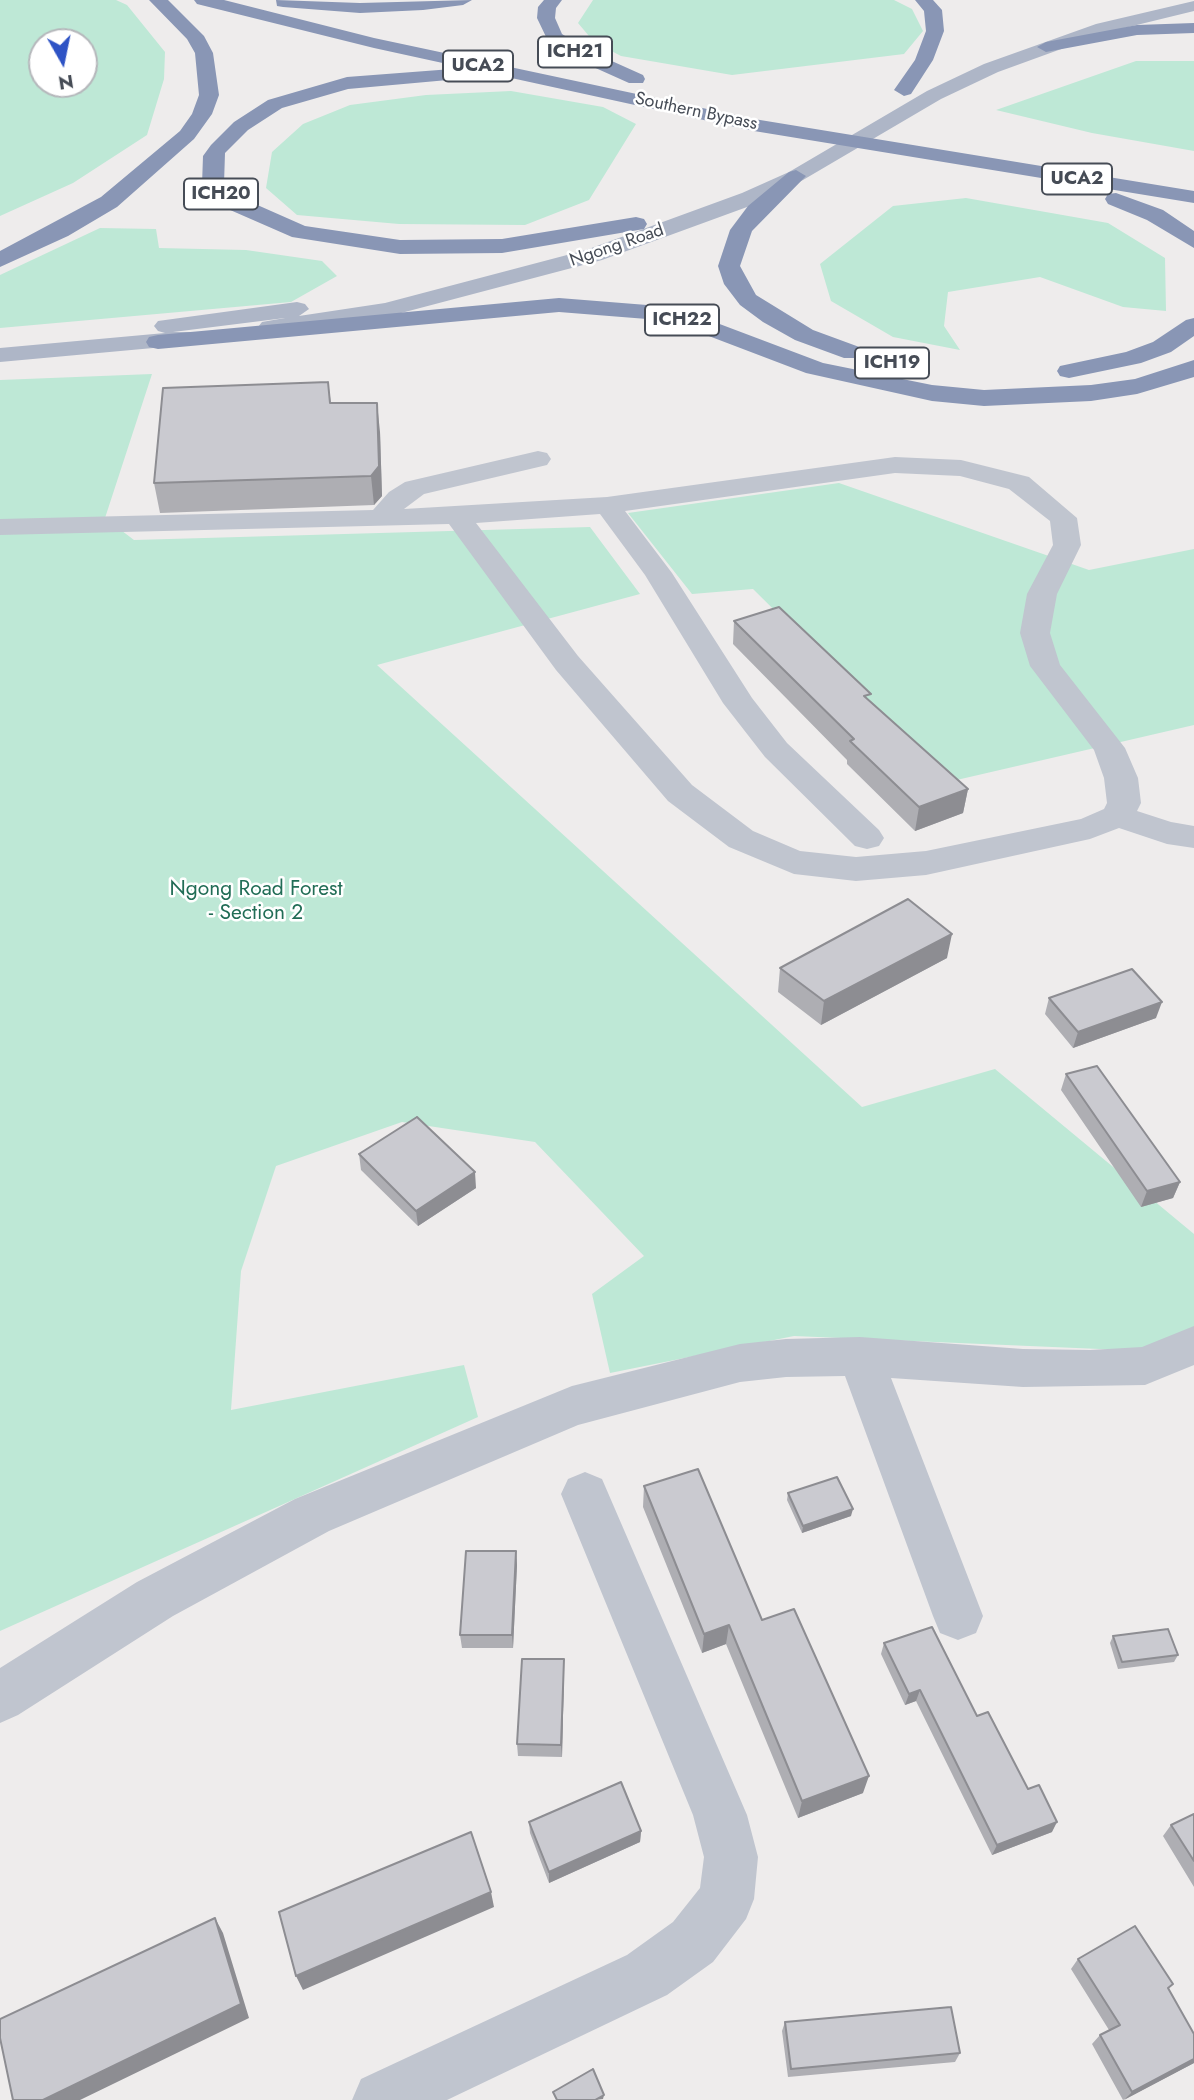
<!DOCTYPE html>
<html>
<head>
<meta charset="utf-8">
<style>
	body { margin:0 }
	#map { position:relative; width:1194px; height:2100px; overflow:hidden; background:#eeecec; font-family:Jost,sans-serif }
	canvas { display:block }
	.north { position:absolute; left:28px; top:28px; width:70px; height:70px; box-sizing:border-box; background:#fff; border:2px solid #b5b7bb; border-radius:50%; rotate:171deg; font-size:19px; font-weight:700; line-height:28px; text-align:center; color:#464c56 }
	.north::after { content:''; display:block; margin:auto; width:24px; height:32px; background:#2e53c5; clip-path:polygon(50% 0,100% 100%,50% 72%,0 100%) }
</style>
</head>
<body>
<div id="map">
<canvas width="1194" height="2100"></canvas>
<div class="north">N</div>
</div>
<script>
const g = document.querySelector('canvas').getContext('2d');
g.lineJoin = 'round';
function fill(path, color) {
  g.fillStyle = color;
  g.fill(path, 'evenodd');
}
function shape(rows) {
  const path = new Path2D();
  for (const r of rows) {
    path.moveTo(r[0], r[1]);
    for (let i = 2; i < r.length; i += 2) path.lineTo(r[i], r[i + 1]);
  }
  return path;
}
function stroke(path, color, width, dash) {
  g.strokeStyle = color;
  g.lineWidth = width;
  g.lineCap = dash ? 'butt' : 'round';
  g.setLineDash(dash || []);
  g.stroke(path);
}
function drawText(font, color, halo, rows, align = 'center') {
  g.font = font + ' Jost,sans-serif';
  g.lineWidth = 5;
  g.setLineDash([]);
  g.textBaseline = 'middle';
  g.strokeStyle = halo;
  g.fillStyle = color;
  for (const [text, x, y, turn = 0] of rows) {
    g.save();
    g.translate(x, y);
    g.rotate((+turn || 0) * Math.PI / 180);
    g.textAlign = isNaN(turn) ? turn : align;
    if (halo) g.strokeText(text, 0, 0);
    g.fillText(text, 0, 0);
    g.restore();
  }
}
fill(shape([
	[0,0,116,0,127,5,165,52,164,79,147,135,73,183,0,216],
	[42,42,84,42,84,84,42,84],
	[593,0,894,0,912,9,923,31,904,54,732,75,621,56,594,42,578,23],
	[1136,61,1194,61,1194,151,1092,133,996,110],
	[511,91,603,107,636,124,589,200,525,225,399,224,297,215,266,188,272,152,303,124,350,105,426,95],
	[966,198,1108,223,1165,258,1166,311,1123,307,1040,277,948,292,944,326,960,350,893,337,831,301,820,264,893,206],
	[100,228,156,229,159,248,246,250,322,261,337,276,291,302,0,328,0,275],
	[152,374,105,518,134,540,590,527,640,594,377,665,862,1107,995,1069,1194,1234,1194,1353,794,1336,610,1373,592,1294,644,1256,535,1142,402,1122,276,1166,241,1271,231,1410,464,1365,478,1417,0,1631,0,380],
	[839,483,1089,570,1194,549,1194,725,948,782,753,589,692,594,628,513]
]), '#bee8d6');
fill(shape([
	[538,451,547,453,551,459,547,465,424,494,404,509,607,497,895,457,961,460,1029,477,1077,518,1081,545,1057,594,1050,633,1060,665,1125,748,1138,778,1141,803,1137,811,1171,822,1194,826,1194,848,1167,844,1119,828,1090,839,926,875,856,881,794,874,729,847,668,801,556,670,449,524,0,535,0,519,373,510,389,492,405,482,538,451],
	[895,473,960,476,1009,489,1050,521,1053,545,1027,594,1020,633,1030,666,1094,750,1104,778,1107,803,1104,809,1081,819,926,851,856,857,800,851,753,831,692,785,578,656,476,523,600,514,645,575,723,703,765,757,855,846,867,849,879,846,884,838,879,830,787,743,752,698,672,573,625,511,895,473],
	[1194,1326,1194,1365,1145,1385,1023,1387,891,1378,983,1616,976,1633,958,1640,940,1633,933,1616,845,1376,786,1377,740,1382,578,1425,329,1531,173,1616,18,1715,0,1723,0,1668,137,1582,295,1499,572,1386,740,1344,786,1339,860,1337,1023,1349,1090,1350,1142,1347,1194,1326],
	[585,1472,602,1479,747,1815,758,1857,754,1899,746,1919,713,1962,667,1995,447,2100,352,2100,361,2079,627,1955,673,1922,700,1888,704,1857,693,1815,561,1494,568,1479,585,1472]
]), '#c0c5cf');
fill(shape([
	[1194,1,1194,11,1108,32,998,72,941,99,803,180,758,203,602,260,386,317,270,334,262,332,258,327,262,322,285,318,173,332,206,332,209,337,206,342,197,344,0,362,0,348,165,333,158,331,154,326,158,321,297,302,305,304,309,309,299,316,385,303,586,250,742,193,789,172,927,91,984,64,1096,24,1194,1]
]), '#aeb6c7');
fill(shape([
	[149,0,168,0,204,36,213,53,219,95,212,114,194,139,117,207,68,236,0,267,0,251,101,197,180,131,192,114,199,95,195,53,187,39,149,0],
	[194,0,224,0,374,38,754,119,1194,191,1194,203,754,131,374,48,197,4,194,0],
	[276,0,360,3,472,0,463,5,423,10,360,13,283,7,277,6,276,0],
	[544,0,562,0,556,8,555,18,562,34,585,49,643,75,645,79,643,83,629,83,571,57,548,41,537,18,538,7,544,0],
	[915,0,933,0,942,10,944,31,933,60,911,94,904,96,894,90,915,60,926,31,924,11,915,0],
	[1194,23,1194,33,1137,35,1046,52,1037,47,1046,42,1137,25,1194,23],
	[452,69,461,75,459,79,348,89,282,108,248,130,225,153,224,184,237,196,305,226,400,240,502,239,636,217,644,219,647,224,644,229,502,253,400,254,292,237,221,206,202,185,203,156,211,145,234,122,268,100,347,77,452,69],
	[796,170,806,176,752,231,740,266,756,295,813,330,862,348,865,353,862,358,844,358,795,340,763,322,740,305,724,284,718,266,730,230,748,206,789,172,796,170],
	[1116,193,1163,210,1194,231,1194,248,1147,220,1108,204,1105,199,1108,194,1116,193],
	[559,298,647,305,709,320,823,363,932,385,984,390,1091,385,1135,379,1194,360,1194,377,1137,394,1091,401,984,406,932,401,806,373,693,330,647,319,559,312,158,349,149,347,146,342,149,337,158,335,559,298],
	[1194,318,1194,336,1171,352,1141,363,1069,378,1060,376,1057,371,1060,366,1126,352,1153,342,1186,320,1194,318]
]), '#8996b5');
fill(shape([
	[328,382,331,403,380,432,382,496,374,505,160,513,154,483],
	[734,621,870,701,968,789,963,813,915,831,847,764,847,760,733,644],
	[947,958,821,1025,778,992,780,968],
	[1049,998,1156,1018,1073,1048,1045,1014],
	[1066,1074,1180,1182,1173,1198,1141,1207,1061,1090],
	[359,1154,476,1188,418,1226,361,1170],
	[644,1486,762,1620,863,1793,798,1818,726,1644,702,1653,643,1507],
	[788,1493,851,1516,802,1533,787,1500],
	[516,1551,517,1565,513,1648,462,1648,460,1635],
	[1113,1636,1178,1655,1174,1662,1118,1669,1110,1643],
	[884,1643,977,1716,1028,1789,1052,1832,992,1855,916,1701,905,1705,881,1654],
	[564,1672,562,1757,518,1756,517,1744],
	[1194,1814,1194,1887,1163,1836,1171,1825],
	[529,1822,641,1831,640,1842,549,1883,530,1833],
	[1078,1959,1168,1989,1194,2034,1194,2063,1123,2100,1092,2044,1100,2035,1109,2030,1071,1969],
	[785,2022,960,2053,955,2062,788,2077,782,2031]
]), '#aeaeb3');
fill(shape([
	[377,403,380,432,382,496,374,505,371,476],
	[968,789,963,813,915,831,919,807],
	[952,934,947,958,821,1025,824,1001],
	[1162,1002,1156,1018,1073,1048,1078,1032],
	[475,1172,476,1188,418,1226,416,1211],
	[1180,1182,1173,1198,1141,1207,1147,1191],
	[853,1509,851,1516,802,1533,803,1526],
	[516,1551,517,1565,513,1648,512,1635],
	[729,1625,726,1644,702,1653,704,1634],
	[564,1659,564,1672,562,1757,561,1745],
	[920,1690,916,1701,905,1705,909,1694],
	[869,1776,863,1793,798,1818,802,1801],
	[1057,1822,1052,1832,992,1855,997,1845],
	[641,1831,640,1842,549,1883,549,1872],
	[491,1892,494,1907,303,1990,296,1976],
	[215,1918,223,1933,249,2018,80,2100,43,2100],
	[1194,2059,1194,2063,1124,2100,1132,2092],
	[604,2095,603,2099,595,2100]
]), '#8d8d92');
const building = shape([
	[328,382,330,403,377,403,379,466,371,476,154,483,163,388,328,382],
	[779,607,871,694,864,696,968,789,919,807,850,741,854,739,734,621,779,607],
	[908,899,952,934,824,1001,780,968,908,899],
	[1132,969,1162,1002,1078,1032,1049,998,1132,969],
	[1097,1066,1180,1182,1147,1191,1066,1074,1097,1066],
	[417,1117,475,1172,416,1211,359,1154,417,1117],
	[698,1469,762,1620,794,1609,869,1776,802,1801,729,1625,704,1634,644,1486,698,1469],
	[837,1477,853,1509,803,1526,788,1493,837,1477],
	[466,1551,516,1551,512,1635,460,1635,466,1551],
	[932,1627,977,1716,988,1712,1028,1789,1039,1785,1057,1822,997,1845,920,1690,909,1694,884,1643,932,1627],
	[1168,1629,1178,1655,1122,1662,1113,1636,1168,1629],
	[522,1659,564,1659,561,1745,517,1744,522,1659],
	[621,1782,641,1831,549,1872,529,1822,621,1782],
	[1194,1814,1194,1861,1171,1825,1194,1814],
	[471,1832,491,1892,296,1976,279,1912,471,1832],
	[215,1918,241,2004,43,2100,13,2100,0,2038,0,2019,215,1918],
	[1135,1926,1173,1984,1168,1988,1194,2034,1194,2059,1132,2092,1100,2035,1120,2025,1078,1959,1135,1926],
	[951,2007,960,2053,791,2069,785,2022,951,2007],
	[593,2069,604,2095,595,2100,557,2100,553,2092,593,2069]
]);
fill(building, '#cacad0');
stroke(building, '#8d8d92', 2);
drawText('18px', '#464c56', '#fff', [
	["Southern Bypass",696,112,12],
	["Ngong Road",617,246,-19]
]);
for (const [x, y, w] of [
	[575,52,74],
	[478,66,70],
	[1077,179,70],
	[221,194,74],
	[682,320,74],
	[892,363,74]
]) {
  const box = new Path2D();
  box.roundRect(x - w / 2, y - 15.5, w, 31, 5);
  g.fillStyle = '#fff';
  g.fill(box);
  stroke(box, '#464c56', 2);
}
drawText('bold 19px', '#464c56', null, [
	["ICH21",575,52],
	["UCA2",478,66],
	["UCA2",1077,179],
	["ICH20",221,194],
	["ICH22",682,320],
	["ICH19",892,363]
]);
drawText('21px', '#216d56', '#fff', [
	["Ngong Road Forest",256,890],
	["- Section 2",256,914]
]);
</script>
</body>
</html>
